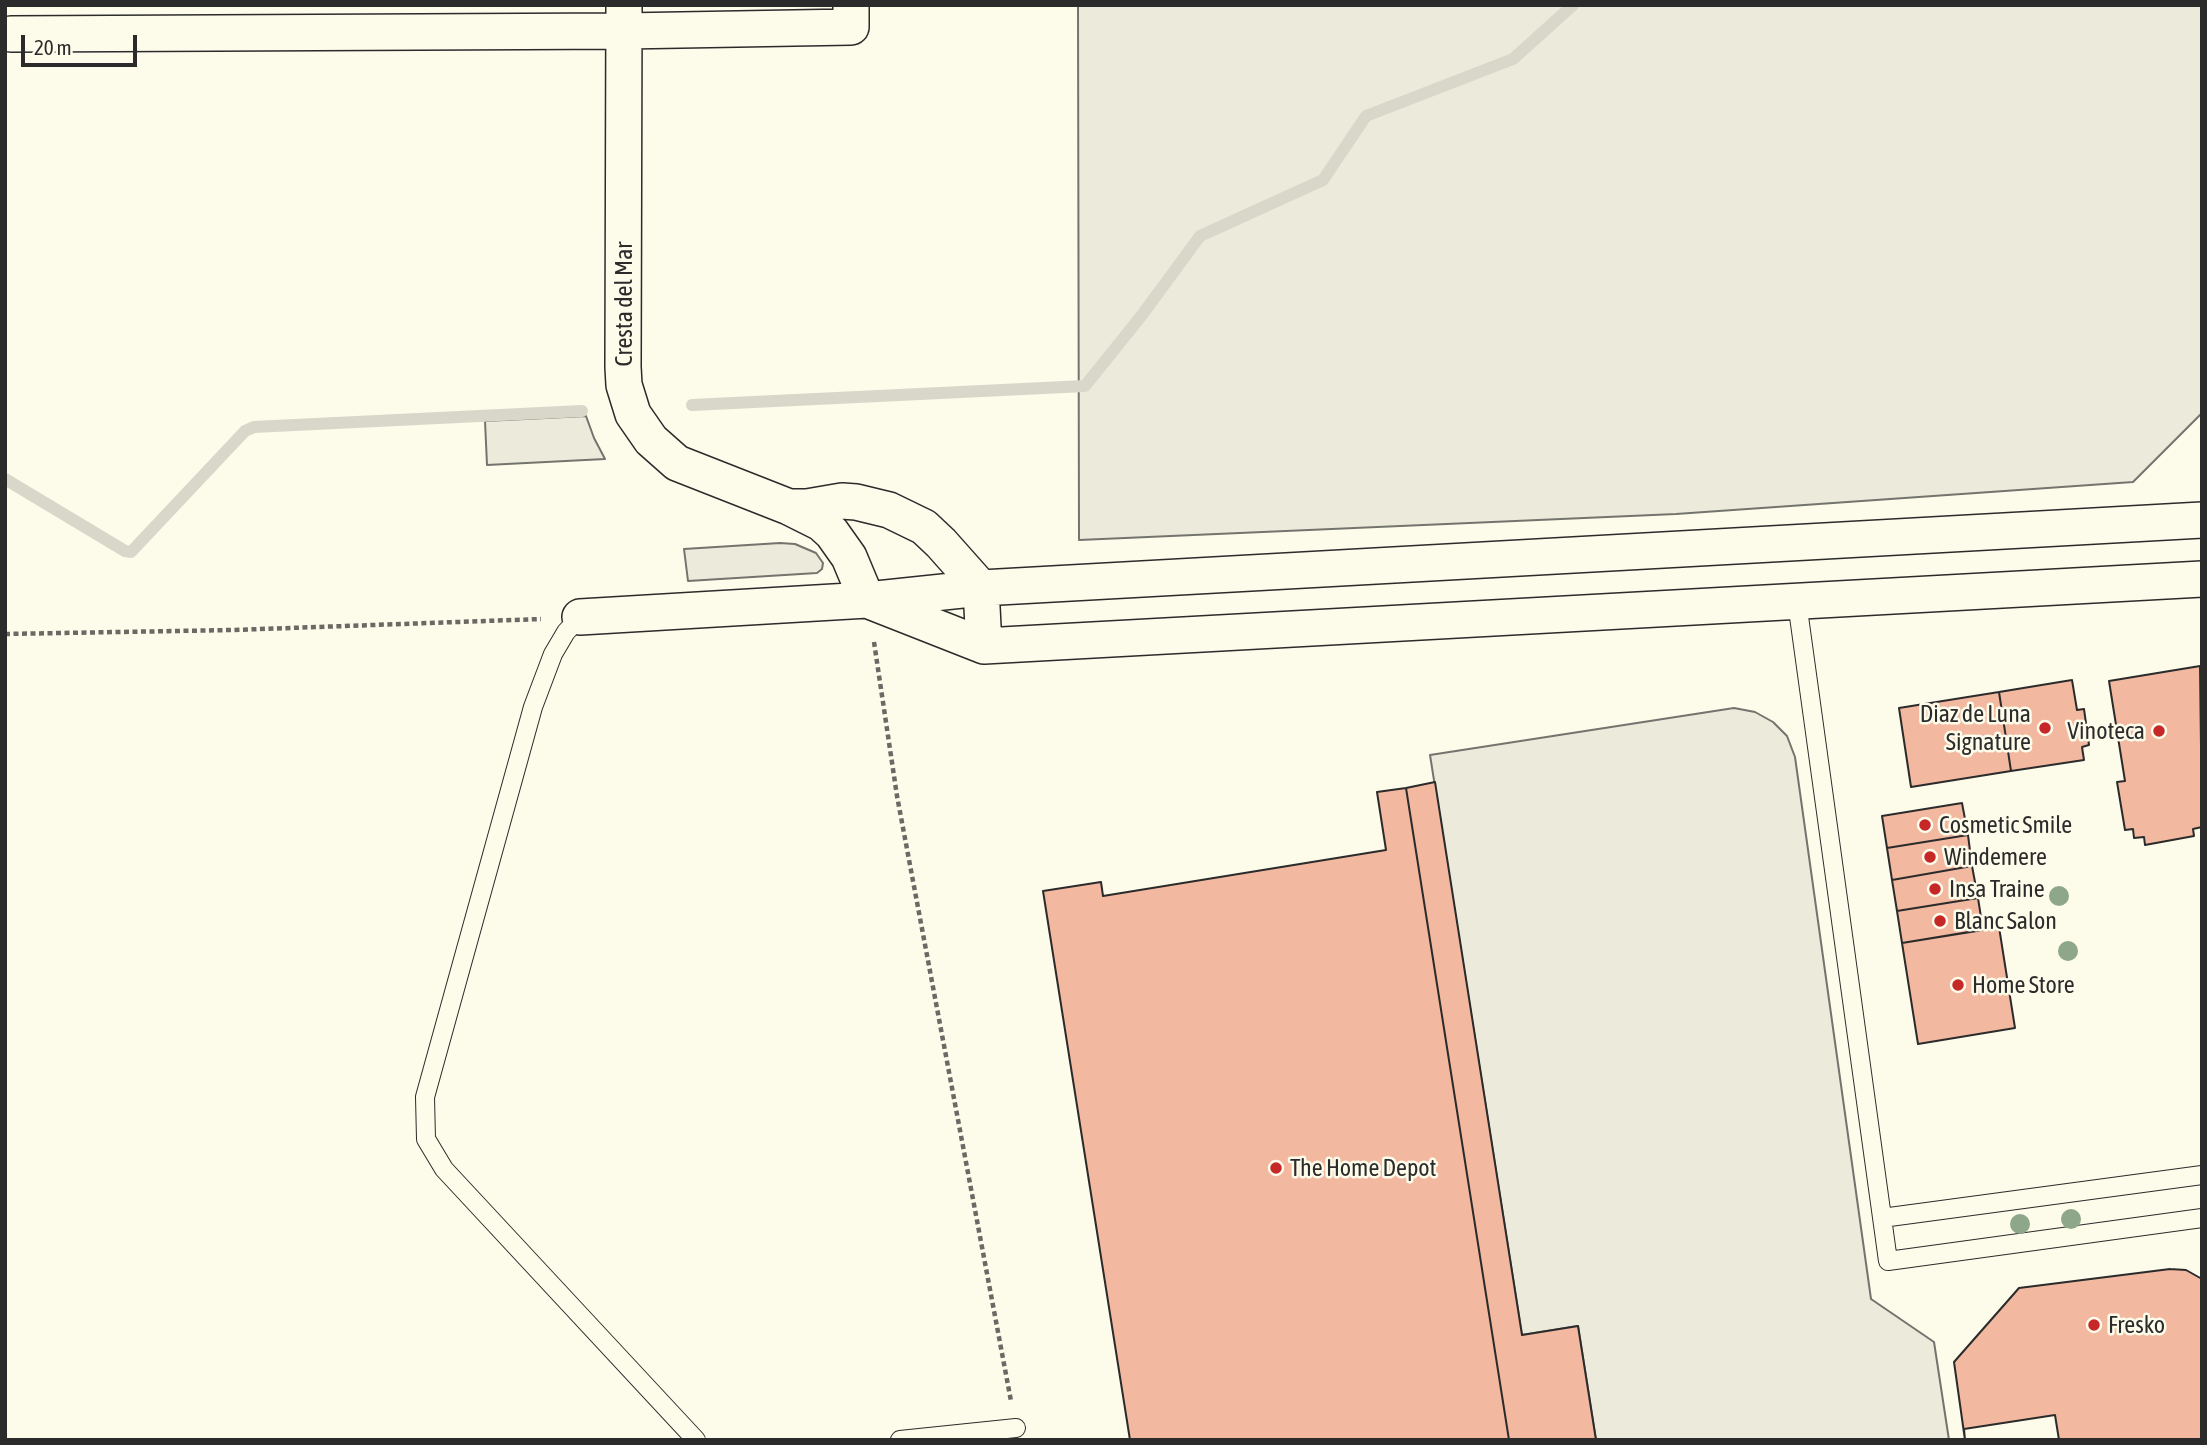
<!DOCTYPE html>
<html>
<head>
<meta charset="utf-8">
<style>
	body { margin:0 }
	#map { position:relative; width:2207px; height:1445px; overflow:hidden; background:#fdfbea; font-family:"Asap Condensed",sans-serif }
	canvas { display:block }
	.frame { position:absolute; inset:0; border:7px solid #2b2b2b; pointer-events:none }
	.scale { position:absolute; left:21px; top:35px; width:116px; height:32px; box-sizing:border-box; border:4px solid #2b2b2b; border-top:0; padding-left:9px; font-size:21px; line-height:24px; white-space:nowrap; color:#2b2b2b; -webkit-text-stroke:5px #fdfbea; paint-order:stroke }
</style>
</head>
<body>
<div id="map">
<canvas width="2207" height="1445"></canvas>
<div class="frame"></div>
<div class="scale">20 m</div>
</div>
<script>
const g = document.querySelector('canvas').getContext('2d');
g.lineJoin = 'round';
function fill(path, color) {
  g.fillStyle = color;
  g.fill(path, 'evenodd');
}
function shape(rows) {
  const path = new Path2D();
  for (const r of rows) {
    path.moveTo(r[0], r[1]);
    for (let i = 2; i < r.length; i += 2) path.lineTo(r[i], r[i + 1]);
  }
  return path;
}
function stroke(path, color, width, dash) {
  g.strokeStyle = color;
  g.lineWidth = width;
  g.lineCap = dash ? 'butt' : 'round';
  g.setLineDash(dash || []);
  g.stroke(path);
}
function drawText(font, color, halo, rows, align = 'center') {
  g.font = font + ' "Asap Condensed",sans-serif';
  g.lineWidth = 5;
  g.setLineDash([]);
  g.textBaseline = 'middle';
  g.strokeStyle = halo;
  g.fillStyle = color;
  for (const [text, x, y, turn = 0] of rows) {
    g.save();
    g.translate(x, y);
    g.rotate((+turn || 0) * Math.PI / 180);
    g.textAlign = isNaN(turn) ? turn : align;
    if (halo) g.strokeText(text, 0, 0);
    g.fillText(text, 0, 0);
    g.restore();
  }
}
const green = shape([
	[1078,5,2202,5,2202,413,2133,482,1676,514,1079,540,1078,5],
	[586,416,594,438,605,459,487,465,485,421,586,416],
	[780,543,795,544,816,553,823,563,822,569,817,573,688,581,684,549,780,543]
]);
fill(green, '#ecebdb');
stroke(green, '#74746e', 2);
const parking = shape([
	[1734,708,1755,712,1773,722,1787,736,1795,757,1871,1299,1934,1342,1949,1440,1596,1440,1578,1326,1522,1335,1430,755,1734,708]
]);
fill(parking, '#eceadb');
stroke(parking, '#74746e', 2);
stroke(shape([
	[692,405,1085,386,1142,315,1200,236,1323,180,1366,116,1513,59,1573,5],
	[5,479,125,551,131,552,245,431,254,427,582,411]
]), '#d8d7c9', 12);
const building = shape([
	[2200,666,2202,827,2193,829,2194,836,2145,845,2144,837,2134,838,2133,829,2125,830,2117,782,2125,781,2109,681,2200,666],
	[2072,680,2077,710,2084,709,2089,745,2082,747,2084,760,2011,771,1999,692,2072,680],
	[1999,692,2011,771,1911,787,1899,708,1999,692],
	[1435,782,1522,1335,1578,1326,1596,1440,1509,1440,1406,788,1435,782],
	[1406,788,1509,1440,1130,1440,1043,891,1101,882,1103,896,1386,850,1377,792,1406,788],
	[1962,803,1968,835,1887,848,1882,816,1962,803],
	[1968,835,1972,866,1892,880,1887,848,1968,835],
	[1972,866,1978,898,1897,911,1892,880,1972,866],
	[1978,898,1983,930,1902,943,1897,911,1978,898],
	[1999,927,2015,1028,1918,1044,1902,943,1999,927],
	[2170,1269,2186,1270,2202,1279,2202,1440,1965,1440,1954,1362,2019,1288,2170,1269],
	[2055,1415,2059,1440,1965,1440,1964,1429,2055,1415]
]);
fill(building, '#f2b8a0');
stroke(building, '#2b2b2b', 2);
const service = shape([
	[1797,602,1888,1261,2202,1218],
	[580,617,566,632,553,654,533,707,425,1097,426,1139,444,1169,696,1440],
	[1882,1218,2202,1175],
	[900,1440,1016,1428]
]);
const minor = shape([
	[624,5,623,367,624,385,633,414,651,440,677,463,789,507,821,523,832,533,849,557,867,600,984,646,2202,579],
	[11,34,624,31,851,27,851,5],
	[789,507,807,507,842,501,856,502,889,510,924,527,941,543,981,588,984,646],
	[580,617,867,600,981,588,2202,520]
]);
stroke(service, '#2b2b2b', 20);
stroke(minor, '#2b2b2b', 38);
stroke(shape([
	[5,634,233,630,541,619],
	[874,642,897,796,1011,1401]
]), '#6a6964', 4.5, [5, 3.5]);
stroke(service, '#fdfbea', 18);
stroke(minor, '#fdfbea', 35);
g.fillStyle = '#8ea78a';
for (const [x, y] of [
	[2059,896],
	[2068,951],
	[2071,1219],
	[2020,1224]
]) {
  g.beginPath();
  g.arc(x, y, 10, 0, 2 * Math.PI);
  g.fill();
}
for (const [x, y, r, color] of [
	[2045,728,7,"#c62828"],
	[2159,731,7,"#c62828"],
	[1925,825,7,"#c62828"],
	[1930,857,7,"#c62828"],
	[1935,889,7,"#c62828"],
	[1940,921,7,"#c62828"],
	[1958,985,7,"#c62828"],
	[1276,1168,7,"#c62828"],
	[2094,1325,7,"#c62828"]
]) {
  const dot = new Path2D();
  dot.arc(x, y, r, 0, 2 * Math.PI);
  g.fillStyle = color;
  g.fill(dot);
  stroke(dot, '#fdfbea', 2.5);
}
drawText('24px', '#2b2b2b', '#fdfbea', [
	["Cresta del Mar",624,304,-90]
]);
drawText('24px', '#2b2b2b', '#fdfbea', [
	["Diaz de Luna",2031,714,"right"],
	["Signature",2031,742,"right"],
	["Vinoteca",2145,731,"right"],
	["Cosmetic Smile",1939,825],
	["Windemere",1944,857],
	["Insa Traine",1949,889],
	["Blanc Salon",1954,921],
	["Home Store",1972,985],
	["The Home Depot",1290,1168],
	["Fresko",2108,1325]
], 'left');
</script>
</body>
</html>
